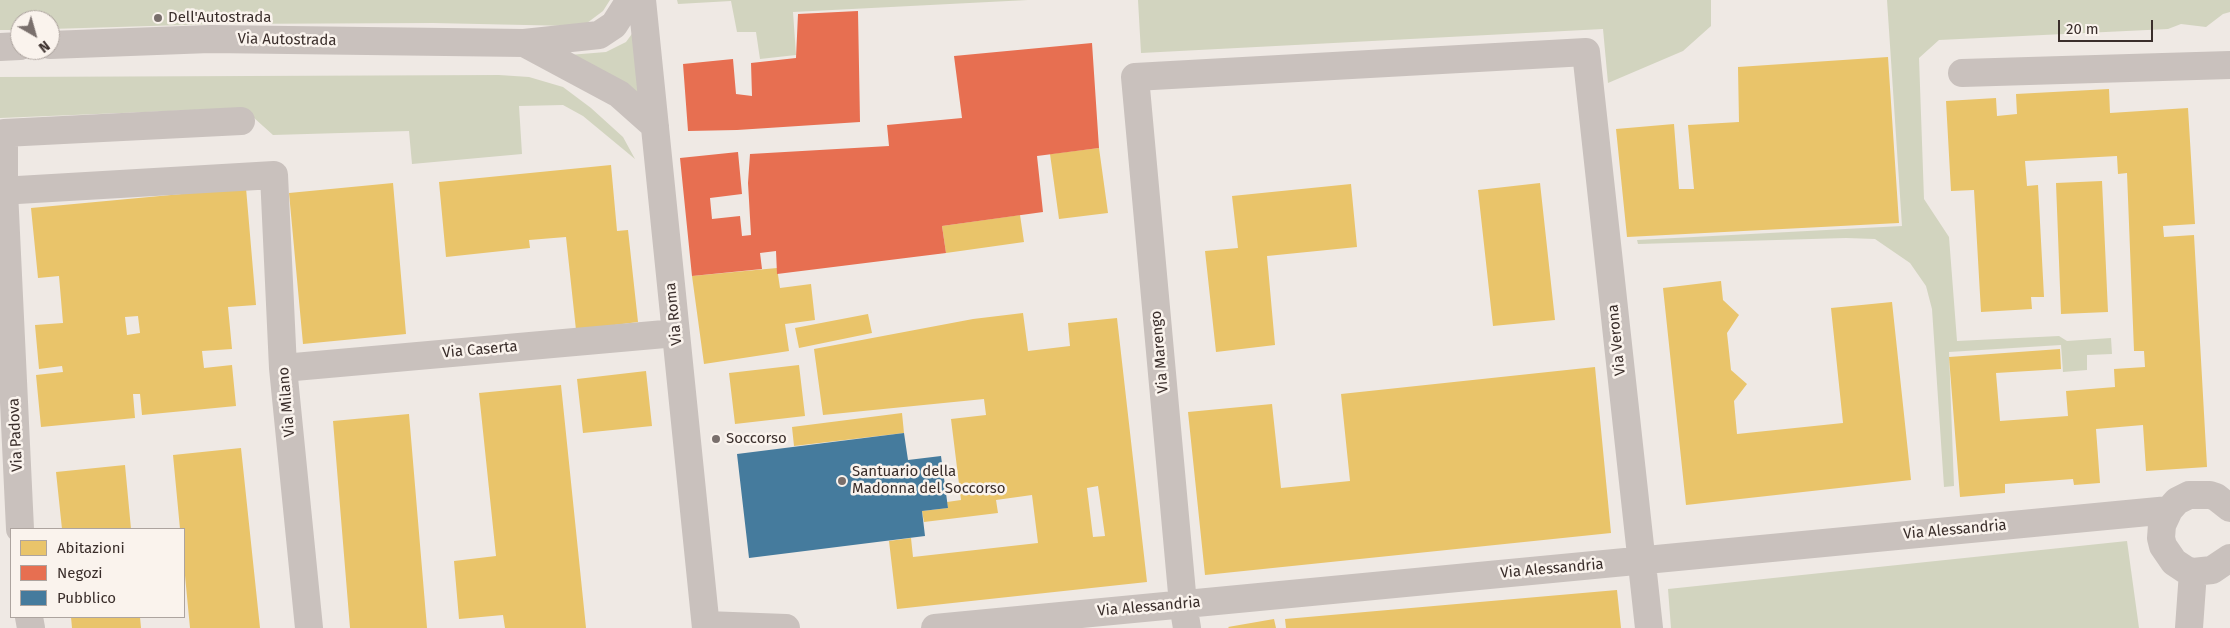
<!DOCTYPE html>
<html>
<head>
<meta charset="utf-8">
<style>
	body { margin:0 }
	#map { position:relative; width:2230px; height:628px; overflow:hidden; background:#efe9e4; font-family:"Fira Sans",sans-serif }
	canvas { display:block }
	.legend { position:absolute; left:10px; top:528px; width:175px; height:90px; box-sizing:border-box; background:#faf3ed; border:1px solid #ada49f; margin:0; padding:6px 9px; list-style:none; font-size:15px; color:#3a2e2b }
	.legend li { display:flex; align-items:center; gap:10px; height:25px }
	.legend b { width:25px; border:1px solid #ada49f }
	.north { position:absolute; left:10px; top:10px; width:50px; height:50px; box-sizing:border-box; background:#faf3ed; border:1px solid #ada49f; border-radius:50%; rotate:142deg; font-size:14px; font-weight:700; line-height:20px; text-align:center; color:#3a2e2b }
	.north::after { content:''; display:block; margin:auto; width:18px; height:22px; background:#796f6c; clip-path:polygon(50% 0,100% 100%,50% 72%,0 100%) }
	.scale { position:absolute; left:2058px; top:20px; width:95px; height:22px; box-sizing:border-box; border:2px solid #3a2e2b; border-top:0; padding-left:6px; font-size:15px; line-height:18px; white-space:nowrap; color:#3a2e2b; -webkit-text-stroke:4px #faf3ed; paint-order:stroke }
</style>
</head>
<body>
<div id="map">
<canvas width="2230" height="628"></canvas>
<ul class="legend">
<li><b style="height:14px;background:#e9c46a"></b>Abitazioni</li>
<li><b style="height:14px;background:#e76f51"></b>Negozi</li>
<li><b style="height:14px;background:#457b9d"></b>Pubblico</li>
</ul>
<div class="north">N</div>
<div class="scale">20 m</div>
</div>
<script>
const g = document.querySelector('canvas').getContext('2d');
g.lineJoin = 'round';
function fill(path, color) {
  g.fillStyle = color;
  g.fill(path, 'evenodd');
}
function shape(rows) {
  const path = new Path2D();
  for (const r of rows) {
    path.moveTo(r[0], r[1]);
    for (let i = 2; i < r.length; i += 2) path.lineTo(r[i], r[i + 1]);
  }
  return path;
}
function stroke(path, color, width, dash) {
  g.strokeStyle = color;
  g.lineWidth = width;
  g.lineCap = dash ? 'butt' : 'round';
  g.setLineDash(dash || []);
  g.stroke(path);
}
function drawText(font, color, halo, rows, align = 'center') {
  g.font = font + ' "Fira Sans",sans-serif';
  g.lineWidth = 5;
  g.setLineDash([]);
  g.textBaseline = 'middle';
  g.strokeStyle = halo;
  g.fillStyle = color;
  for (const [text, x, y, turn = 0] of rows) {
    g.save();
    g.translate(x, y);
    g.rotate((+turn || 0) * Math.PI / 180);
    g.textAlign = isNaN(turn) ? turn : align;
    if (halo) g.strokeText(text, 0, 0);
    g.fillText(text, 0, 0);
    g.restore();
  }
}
fill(shape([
	[0,0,610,0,603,11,587,23,572,26,433,23,217,24,50,29,50,20,20,20,20,30,0,30],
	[677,0,1028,0,793,12,796,55,760,59,756,32,737,32,731,1,678,4],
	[1138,0,1711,0,1711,26,1683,51,1608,83,1603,29,1141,53],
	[1887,0,2230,0,2230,12,2223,14,2206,27,2181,24,2168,29,1939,40,1919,58,1924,199,1949,237,1957,341,2059,336,2067,341,2111,338,2112,354,2087,355,2087,370,2063,372,2061,345,1949,352,1954,486,1944,487,1932,309,1926,286,1910,263,1875,239,1846,238,1638,244,1637,240,1902,226],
	[637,27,640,99,569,55,606,52,626,42],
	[499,75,529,77,563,87,591,108,623,137,635,159,583,116,563,105,519,106,522,154,412,164,409,131,273,135,243,108,0,118,0,77],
	[2127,541,2139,628,1671,628,1668,589]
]), '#d2d4bf');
fill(shape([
	[1888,57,1899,223,1627,237,1616,129,1674,124,1679,189,1694,189,1688,125,1739,122,1738,67],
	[2109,89,2110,113,2188,108,2195,224,2163,226,2164,237,2194,235,2207,467,2146,471,2143,425,2096,429,2100,483,2074,485,2073,479,2005,484,2005,493,1960,497,1949,357,2060,349,2061,369,1996,373,2000,421,2068,416,2066,391,2115,387,2114,369,2145,367,2144,351,2134,351,2127,173,2118,174,2117,156,2025,161,2027,186,2038,185,2044,297,2031,297,2032,309,1981,312,1974,190,1951,191,1946,101,1996,98,1997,116,2017,114,2016,94],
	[1099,148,1108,213,1059,219,1050,154],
	[611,165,617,231,628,230,638,322,576,330,566,237,529,240,530,248,446,257,439,182],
	[2102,181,2108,312,2061,314,2056,183],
	[393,183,406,334,303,344,289,193],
	[1540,183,1555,320,1493,326,1478,190],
	[1351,184,1357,247,1267,256,1275,345,1216,352,1205,251,1238,248,1232,196],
	[246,188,256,305,228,307,232,349,202,351,204,368,232,365,236,406,142,415,140,394,133,394,135,418,41,427,36,375,63,372,62,366,39,369,35,325,63,323,59,276,38,278,31,208],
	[138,316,140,333,127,335,125,317],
	[1020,215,1024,242,946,253,942,226],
	[777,268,780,288,811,284,815,320,785,324,789,351,704,364,692,276],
	[1721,281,1723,300,1739,315,1727,333,1731,370,1747,384,1734,401,1737,434,1843,423,1831,308,1892,302,1911,480,1686,505,1663,288],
	[1023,313,1028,351,1070,346,1068,323,1117,318,1147,582,897,609,889,541,911,538,913,557,1038,543,1032,495,996,500,998,513,924,522,922,511,948,508,947,502,961,500,951,419,986,415,984,399,823,415,814,349,973,319],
	[1098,486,1105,536,1093,537,1087,488],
	[868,314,872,333,799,348,795,328],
	[799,365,805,416,735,424,729,373],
	[1595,367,1611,533,1205,575,1188,412,1272,404,1281,488,1350,481,1341,394],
	[646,371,652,426,583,433,577,379],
	[561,385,586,628,505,628,503,615,459,619,454,561,496,556,479,393],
	[902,413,904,433,794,446,792,427],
	[409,414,427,628,350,628,333,421],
	[241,448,260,628,190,628,184,565,184,529,180,529,173,455],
	[125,465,131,529,62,529,56,472],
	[1617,590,1621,628,1286,628,1285,619],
	[71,617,140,617,141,628,72,628],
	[1274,619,1276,628,1229,628,1228,627]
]), '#e9c46a');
fill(shape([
	[858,11,860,122,737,130,688,131,683,64,733,59,736,94,752,96,751,63,796,58,798,14],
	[1092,43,1099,148,1037,156,1043,212,942,226,946,253,777,274,776,251,760,253,762,269,692,276,680,158,738,152,742,194,710,198,712,219,740,216,742,236,751,235,748,183,750,154,889,146,887,125,962,118,954,56]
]), '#e76f51');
fill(shape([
	[904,433,908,460,941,456,948,508,922,511,925,536,749,558,737,454]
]), '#457b9d');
stroke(shape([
	[642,0,706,628],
	[524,43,619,94,655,126],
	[50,45,210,39,524,43,599,35,614,25,630,0],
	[0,47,20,46],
	[1962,73,2230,65],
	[0,191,274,175,283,368,309,628],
	[283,368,676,333],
	[2230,508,2216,497,2210,495,2189,495,2177,501,2169,510,2162,525,2161,538,2163,546,2174,562,2186,570,2193,572,2212,570,2230,558],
	[20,529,4,191,4,133,241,121],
	[29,617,31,628],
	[706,625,786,628],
	[935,628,2169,510],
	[1187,628,1183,604,1135,77,1586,52,1649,628],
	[2189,628,2193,572]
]), '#c9c1bd', 28);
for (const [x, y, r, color] of [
	[158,18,5,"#796f6c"],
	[716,439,5,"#796f6c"],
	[842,481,5,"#796f6c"]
]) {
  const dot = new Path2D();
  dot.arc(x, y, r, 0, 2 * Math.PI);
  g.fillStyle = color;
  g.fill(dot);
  stroke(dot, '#faf3ed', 2);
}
drawText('15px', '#3a2e2b', '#faf3ed', [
	["Dell'Autostrada",168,18],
	["Soccorso",726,439],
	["Santuario della",852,472],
	["Madonna del Soccorso",852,489]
], 'left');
drawText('15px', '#3a2e2b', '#faf3ed', [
	["Via Autostrada",287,40,1],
	["Via Roma",674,314,-96],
	["Via Verona",1617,340,-96],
	["Via Caserta",480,350,-5],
	["Via Marengo",1160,352,-95],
	["Via Milano",287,402,-95],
	["Via Padova",16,435,-93],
	["Via Alessandria",1955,530,-5],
	["Via Alessandria",1552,569,-5],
	["Via Alessandria",1149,607,-5]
]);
</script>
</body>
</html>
